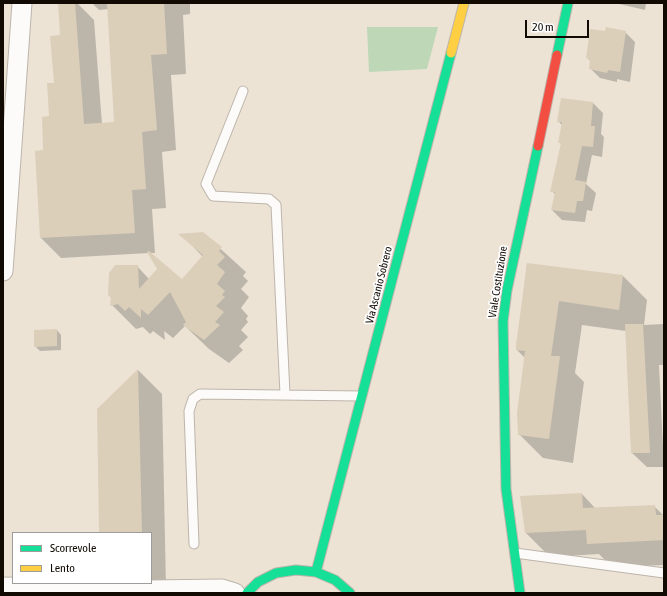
<!DOCTYPE html>
<html>
<head>
<meta charset="utf-8">
<style>
	body { margin:0 }
	#map { position:relative; width:667px; height:596px; overflow:hidden; background:#ece3d5; font-family:"Asap Condensed",sans-serif }
	canvas { display:block }
	.frame { position:absolute; inset:0; border:4px solid #100a03; pointer-events:none }
	.legend { position:absolute; left:12px; top:532px; width:140px; height:52px; box-sizing:border-box; background:#fff; border:1px solid #9f9d9a; margin:0; padding:5px 7px; list-style:none; font-size:12px; color:#100a03 }
	.legend li { display:flex; align-items:center; gap:8px; height:20px }
	.legend b { width:20px; border:1px solid #9f9d9a }
	.scale { position:absolute; left:525px; top:20px; width:64px; height:18px; box-sizing:border-box; border:2px solid #100a03; border-top:0; padding-left:5px; font-size:12px; line-height:14px; white-space:nowrap; color:#100a03; -webkit-text-stroke:3px #fff; paint-order:stroke }
</style>
</head>
<body>
<div id="map">
<canvas width="667" height="596"></canvas>
<div class="frame"></div>
<ul class="legend">
<li><b style="height:5px;background:#16e098"></b>Scorrevole</li>
<li><b style="height:5px;background:#ffcf43"></b>Lento</li>
</ul>
<div class="scale">20 m</div>
</div>
<script>
const g = document.querySelector('canvas').getContext('2d');
g.lineJoin = 'round';
function fill(path, color) {
  g.fillStyle = color;
  g.fill(path, 'evenodd');
}
function shape(rows) {
  const path = new Path2D();
  for (const r of rows) {
    path.moveTo(r[0], r[1]);
    for (let i = 2; i < r.length; i += 2) path.lineTo(r[i], r[i + 1]);
  }
  return path;
}
function stroke(path, color, width, dash) {
  g.strokeStyle = color;
  g.lineWidth = width;
  g.lineCap = dash ? 'butt' : 'round';
  g.setLineDash(dash || []);
  g.stroke(path);
}
function drawText(font, color, halo, rows, align = 'center') {
  g.font = font + ' "Asap Condensed",sans-serif';
  g.lineWidth = 3.5;
  g.setLineDash([]);
  g.textBaseline = 'middle';
  g.strokeStyle = halo;
  g.fillStyle = color;
  for (const [text, x, y, turn = 0] of rows) {
    g.save();
    g.translate(x, y);
    g.rotate((+turn || 0) * Math.PI / 180);
    g.textAlign = isNaN(turn) ? turn : align;
    if (halo) g.strokeText(text, 0, 0);
    g.fillText(text, 0, 0);
    g.restore();
  }
}
fill(shape([
	[367,27,438,27,427,69,369,72]
]), '#bdd7b7');
fill(shape([
	[59,3,77,3,94,20,102,124,115,123,109,9,99,10,92,3,190,3,190,14,183,15,186,74,171,75,176,150,162,152,166,208,152,209,155,253,150,253,182,280,203,257,181,234,203,233,246,272,243,276,248,281,241,289,249,297,241,308,248,316,246,319,248,322,241,330,248,337,239,346,243,350,229,363,209,349,185,326,173,338,164,331,165,340,153,331,150,334,143,327,136,329,112,305,137,266,149,279,158,269,149,253,61,258,41,238,44,151,61,36],
	[615,3,646,3,645,10],
	[625,32,635,42,630,82,617,79,617,82,600,78,590,68,591,62,587,57,606,33],
	[593,103,603,113,601,134,604,137,602,157,592,155,586,184,596,193,592,211,587,210,585,222,562,220,552,210,556,195,552,191,562,145,559,142,562,125,559,122],
	[527,264,623,276,647,300,644,325,664,324,664,365,659,365,664,467,647,467,632,453,626,331,582,325,575,373,584,382,573,463,543,458,519,434,525,358,517,350],
	[57,330,61,335,61,350,40,351,35,346],
	[138,370,162,394,166,588,151,583,151,533,100,533],
	[582,494,595,508,654,506,664,516,664,565,612,567,599,554,550,557,526,533]
]), '#0003');
fill(shape([
	[58,3,75,3,84,124,114,122,107,3,164,3,167,54,151,55,157,130,142,132,146,189,132,190,135,233,40,238,35,151,43,150,42,117,49,116,47,83,54,83,50,36,60,35],
	[606,27,626,31,620,72,608,70,607,73,589,69,590,59,586,58,590,29,605,31],
	[561,98,593,102,591,126,595,126,593,147,582,146,575,180,586,182,583,201,577,201,575,213,551,210,555,192,550,192,561,143,558,143,562,122,557,122],
	[203,232,222,247,219,251,225,257,217,265,225,272,217,284,225,291,222,295,225,297,216,306,224,312,215,322,220,325,204,340,183,325,186,322,170,292,148,315,141,309,141,318,129,307,125,311,118,304,110,306,111,298,108,295,109,273,115,265,138,265,139,289,157,269,147,252,149,251,182,279,203,255,178,234],
	[527,263,623,275,619,310,559,301,551,356,560,356,549,439,518,435,517,413,525,351,516,350,516,345],
	[625,324,643,324,650,453,631,453],
	[57,329,57,346,34,347,34,330],
	[138,369,142,533,99,533,97,409],
	[582,493,583,508,655,505,656,515,664,515,664,540,587,544,586,530,525,533,520,496]
]), '#dccfba');
const lane = shape([
	[243,91,206,184,213,196,269,199,276,205,285,394],
	[194,544,189,411,193,399,200,394,361,396],
	[515,553,664,573]
]);
const street = shape([
	[3,271,22,3],
	[3,587,150,590,222,589,235,593]
]);
const fast = shape([
	[557,55,568,3],
	[316,572,451,53],
	[247,593,258,582,276,573,296,570,316,572,335,580,350,593],
	[520,593,506,489,503,321,507,290,538,146]
]);
const slow = shape([
	[451,53,464,3]
]);
const jam = shape([
	[538,146,557,55]
]);
stroke(lane, '#bdb5ab', 11);
stroke(street, '#bdb5ab', 21);
stroke(fast, '#bdb5ab', 11);
stroke(slow, '#bdb5ab', 11);
stroke(jam, '#bdb5ab', 11);
stroke(lane, '#fcfbf9', 9);
stroke(street, '#fcfbf9', 19);
stroke(fast, '#16e098', 9);
stroke(slow, '#ffcf43', 9);
stroke(jam, '#f24e42', 9);
drawText('11px', '#100a03', '#fff', [
	["Viale Costituzione",498,282,-81],
	["Via Ascanio Sobrero",379,285,-76]
]);
</script>
</body>
</html>
